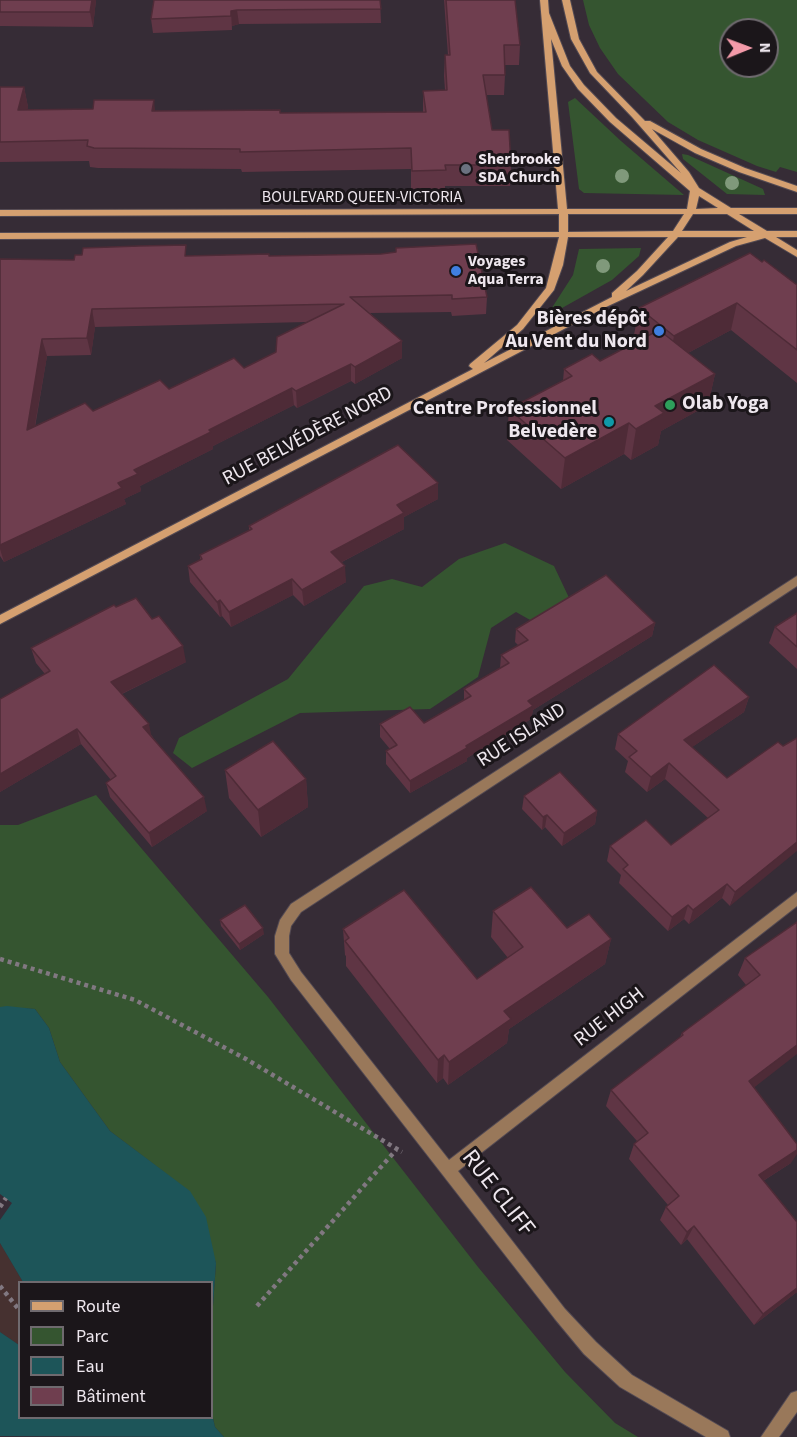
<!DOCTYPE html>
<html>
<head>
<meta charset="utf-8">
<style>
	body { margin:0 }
	#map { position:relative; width:797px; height:1437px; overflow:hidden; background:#362c36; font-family:"Source Sans 3",sans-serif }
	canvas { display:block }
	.legend { position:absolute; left:18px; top:1281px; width:195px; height:138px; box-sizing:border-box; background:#1b161a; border:2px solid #6f6a6f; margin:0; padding:8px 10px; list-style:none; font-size:18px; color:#eee7ee }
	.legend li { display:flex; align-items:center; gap:12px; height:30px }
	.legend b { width:30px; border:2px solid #6f6a6f }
	.north { position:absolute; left:719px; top:18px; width:60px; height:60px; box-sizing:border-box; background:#1b161a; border:2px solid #6f6a6f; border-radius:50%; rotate:89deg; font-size:16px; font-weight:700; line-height:24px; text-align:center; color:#eee7ee }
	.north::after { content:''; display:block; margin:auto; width:21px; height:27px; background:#f39aa9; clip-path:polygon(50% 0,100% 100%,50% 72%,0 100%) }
</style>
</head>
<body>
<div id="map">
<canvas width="797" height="1437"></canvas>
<ul class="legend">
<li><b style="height:8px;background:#d5a070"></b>Route</li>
<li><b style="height:16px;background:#355530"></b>Parc</li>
<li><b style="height:16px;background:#1d5559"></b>Eau</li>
<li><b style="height:16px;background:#6f3e4f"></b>Bâtiment</li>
</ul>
<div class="north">N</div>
</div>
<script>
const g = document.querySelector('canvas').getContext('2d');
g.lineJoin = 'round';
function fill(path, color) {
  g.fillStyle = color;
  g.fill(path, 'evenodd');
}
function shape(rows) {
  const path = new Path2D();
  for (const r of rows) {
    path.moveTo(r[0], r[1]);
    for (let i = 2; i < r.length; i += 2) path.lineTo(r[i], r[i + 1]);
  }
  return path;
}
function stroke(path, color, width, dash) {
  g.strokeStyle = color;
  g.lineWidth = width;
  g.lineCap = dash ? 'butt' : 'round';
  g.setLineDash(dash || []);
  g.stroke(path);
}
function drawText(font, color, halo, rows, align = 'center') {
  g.font = font + ' "Source Sans 3",sans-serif';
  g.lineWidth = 6;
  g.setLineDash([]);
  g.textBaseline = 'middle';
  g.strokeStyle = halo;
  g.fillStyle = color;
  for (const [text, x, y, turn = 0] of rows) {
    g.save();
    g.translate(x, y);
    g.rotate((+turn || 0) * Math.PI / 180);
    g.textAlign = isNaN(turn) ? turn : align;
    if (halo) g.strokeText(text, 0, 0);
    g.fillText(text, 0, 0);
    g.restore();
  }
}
fill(shape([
	[0,1243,23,1282,20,1282,19,1345,0,1332]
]), '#463130');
fill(shape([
	[583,0,797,0,797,172,780,167,776,172,757,166,698,140,668,122,618,74,600,48,589,25],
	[731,30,767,30,767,66,731,66],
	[575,98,621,141,684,195,584,193,579,189,568,102],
	[682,154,688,155,763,189,765,195,727,194,683,159],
	[641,248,639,256,612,280,546,317,573,275,579,249],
	[505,543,554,566,571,602,539,625,516,612,491,628,478,677,430,709,300,713,192,768,173,753,179,738,288,679,364,586,392,579,422,587,459,559],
	[96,795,268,997,478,1267,565,1372,615,1423,638,1437,224,1437,215,1427,212,1414,212,1320,216,1263,189,1191,110,1131,60,1062,49,1028,35,1009,0,1007,0,825,18,825]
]), '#355530');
fill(shape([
	[7,1006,35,1009,49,1028,60,1062,110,1131,190,1191,206,1217,216,1263,212,1320,212,1282,23,1282,0,1243,0,1220,12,1203,0,1194,0,1007],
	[0,1332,19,1345,20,1418,212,1418,212,1414,215,1427,224,1437,0,1436]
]), '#1d5559');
const lane = shape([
	[797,1391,797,1412,779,1437,761,1437,791,1393,797,1391]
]);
const street = shape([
	[797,576,797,586,301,912,291,926,289,936,289,953,301,972,449,1160,797,892,797,906,458,1171,565,1309,596,1342,632,1375,728,1431,730,1437,706,1437,620,1387,584,1354,555,1319,291,980,275,954,275,936,280,920,291,904,797,576]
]);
const secondary = shape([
	[540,0,548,0,549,13,570,66,584,85,616,118,681,173,632,117,590,73,571,39,562,0,570,0,579,39,597,72,645,121,650,121,701,149,745,168,797,186,797,192,739,172,695,153,652,129,689,172,699,188,731,208,797,208,797,214,739,214,767,231,797,231,797,237,776,237,797,250,797,257,765,238,736,246,606,307,0,624,0,615,473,369,469,366,470,364,517,325,546,288,559,237,0,239,0,233,559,232,559,214,0,216,0,210,558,209,540,0],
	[551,39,562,66,578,89,610,122,690,191,687,209,567,209,551,39],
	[699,196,718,208,696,209,699,196],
	[568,214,684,214,673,231,568,232,568,214],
	[693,214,727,214,754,231,682,231,693,214],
	[568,237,668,237,637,271,612,293,612,297,484,363,523,329,554,290,563,265,568,237],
	[678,237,747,237,730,242,626,291,643,275,678,237]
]);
stroke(lane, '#534a53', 2);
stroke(street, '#534a53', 2);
stroke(secondary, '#534a53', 2);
stroke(shape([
	[0,959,135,1000,246,1059,402,1152],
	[0,1207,6,1198],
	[0,1286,20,1311],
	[257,1306,396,1150]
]), '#817881', 4.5, [4, 4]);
fill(lane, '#99785a');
fill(street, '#99785a');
fill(secondary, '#d5a070');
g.fillStyle = '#80997b';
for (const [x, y] of [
	[622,176],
	[732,183],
	[603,266]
]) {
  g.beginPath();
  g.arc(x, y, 7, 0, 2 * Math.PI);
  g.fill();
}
fill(shape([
	[0,0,96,0,93,27,0,26],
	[154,0,380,0,381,23,239,24,232,26,232,30,153,33,151,19],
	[444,0,515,0,520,45,519,65,505,65,505,75,504,95,486,95,492,130,511,165,510,186,445,186,445,191,411,191,411,169,242,172,241,169,98,168,90,167,89,161,0,162,0,87,24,87,28,107,27,110,155,111,281,113,423,112,423,91,445,90,444,76,445,55,448,55],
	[187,256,269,256,487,297,486,314,452,316,451,312,370,313,402,341,402,358,355,384,351,381,297,408,294,405,213,446,213,449,140,486,141,491,124,499,126,504,4,562,0,556,0,259,74,260],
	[307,322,276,352,244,368,93,411,35,427,47,356,91,355,95,327],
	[762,262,797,285,797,383,731,330,688,353,715,374,708,405,661,431,658,445,631,460,624,454,561,489,507,440,509,409,563,381,564,369,600,361,641,340,634,335,639,308],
	[438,483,438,499,404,517,404,529,342,562,346,582,304,606,293,595,231,627,222,616,220,617,190,582,188,566,200,560,200,555,249,530,249,526],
	[116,607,186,662,122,694,152,736,207,811,152,847,110,797,106,783,111,780,81,744,0,792,0,699,45,674,36,663,31,648],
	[797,613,797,669,769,643,775,627],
	[655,623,652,636,533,710,531,719,467,758,467,761,410,793,386,764,386,751,390,749,380,737,380,724,424,723,464,700,464,689,500,668,501,655,518,645,515,642,516,629],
	[749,697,744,712,692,747,727,778,797,738,730,906,722,898,689,924,684,919,668,931,619,883,621,875,607,861,610,846,671,845,708,818,665,779,647,792,625,772,628,761,615,749,618,734],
	[225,770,306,779,308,807,261,837,229,798],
	[524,796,597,811,595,824,562,846,545,827,542,830,522,809],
	[493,911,611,939,605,964,509,1029,507,1043,448,1085,443,1078,437,1083,346,966,346,956,345,955,343,929,477,979,508,958,491,937],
	[220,920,264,934,240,950,221,926],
	[797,922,754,1087,791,1163,763,1181,797,1292,754,1325,687,1239,681,1245,660,1220,666,1207,668,1205,629,1159,634,1144,637,1141,606,1106,611,1090,680,1037,682,1033,746,985,738,975,745,958]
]), '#5f3544');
fill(shape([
	[92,0,96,0,93,27,90,12],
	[237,10,239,24,232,26,232,30,231,11],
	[24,87,28,107,23,131,18,110],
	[154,100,156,120,152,111],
	[737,303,731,330,669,363,674,336],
	[92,309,95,327,91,355,87,338],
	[42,339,47,356,31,447,27,430],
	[402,341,402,358,355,384,355,367],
	[351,364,351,381,297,408,296,391],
	[715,374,708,405,661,431,658,445,631,460,636,429,655,406],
	[292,388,294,405,213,446,213,449,140,486,141,491,124,499,126,504,4,562,0,549,0,545,118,483,134,470,209,430],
	[629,423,624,454,561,489,565,458],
	[438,483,438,499,404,517,404,529,332,567,331,552,397,505],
	[345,566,346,582,304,606,302,590],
	[292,579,293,595,231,627,229,612],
	[220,600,222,616,220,617,217,602],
	[655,623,652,636,533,710,531,719,467,758,467,761,410,793,410,781,466,746,528,701],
	[183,646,186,662,115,697,111,682],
	[749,697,744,712,679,756,684,740],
	[149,724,152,739,143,727],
	[77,729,81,744,0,792,0,774],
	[669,763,665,779,647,792,651,777],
	[306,779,308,807,261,837,258,810],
	[204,797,207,811,152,847,149,833],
	[597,811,595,824,562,846,564,833],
	[547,815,545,827,542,830,543,817],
	[797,842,797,851,730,906,735,892],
	[727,884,722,898,689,924,693,910],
	[688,905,684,919,668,931,672,917],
	[263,928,264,934,240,950,239,944],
	[611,939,605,964,509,1029,507,1043,448,1085,449,1062,504,1011],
	[797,1045,797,1054,742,1097,749,1081],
	[444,1055,443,1078,437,1083,438,1060],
	[797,1150,797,1154,791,1163,750,1189,759,1175],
	[694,1226,687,1239,681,1245,687,1232],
	[797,1288,797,1292,754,1325,763,1314]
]), '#4e2b37');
const building = shape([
	[0,0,92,0,90,12,0,12,0,0],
	[154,0,380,0,381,9,237,10,231,11,231,16,151,19,154,0],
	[446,0,515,0,520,45,504,45,505,75,483,75,492,130,509,130,511,165,445,165,446,170,412,171,411,148,240,152,240,149,94,148,87,146,88,140,0,142,0,87,24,87,18,110,93,109,94,100,154,100,152,111,280,110,280,113,426,112,423,91,447,90,445,55,450,55,446,0],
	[476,244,487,297,452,299,452,295,350,297,402,341,355,367,351,364,296,391,292,388,209,430,211,432,134,470,138,474,118,483,122,488,0,545,0,259,74,260,75,255,82,255,83,248,139,246,186,245,185,256,269,254,269,256,381,254,396,252,396,248,476,244],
	[344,304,277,337,276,352,244,368,234,358,169,389,160,380,93,411,85,403,27,430,42,339,87,338,92,309,344,304],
	[750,253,762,262,764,260,797,285,797,350,737,303,674,336,639,308,750,253],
	[659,330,715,374,655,406,664,413,636,429,629,423,565,458,509,409,572,376,564,369,592,354,600,361,659,330],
	[398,445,438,483,397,505,404,513,331,552,345,566,302,590,292,579,229,612,220,600,217,602,188,566,202,559,200,555,252,529,249,526,398,445],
	[606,575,655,623,528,701,533,706,466,746,467,748,410,781,386,751,397,745,380,724,410,707,424,723,471,696,464,689,509,663,501,655,528,640,516,629,606,575],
	[136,598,152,619,159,616,183,646,111,682,149,724,143,727,204,797,149,833,106,783,116,776,77,729,0,774,0,699,50,671,31,648,114,605,116,607,136,598],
	[797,613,797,647,775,627,797,613],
	[714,665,749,697,684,740,727,778,778,742,783,746,797,738,797,842,735,892,727,884,693,910,688,905,672,917,623,869,628,865,610,846,646,820,671,845,719,810,669,763,651,777,629,757,637,751,618,734,714,665],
	[273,741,306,779,258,810,225,770,273,741],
	[560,772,597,811,564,833,547,815,543,817,524,796,560,772],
	[531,887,567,928,589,914,611,939,504,1011,511,1019,449,1062,444,1055,438,1060,345,941,349,938,343,929,404,890,477,979,523,947,493,911,531,887],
	[245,905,263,928,239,944,220,920,245,905],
	[797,922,797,1045,749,1081,797,1144,797,1150,759,1175,797,1222,797,1288,763,1314,694,1226,687,1232,666,1207,679,1196,634,1144,648,1133,611,1090,683,1035,682,1033,760,975,745,958,797,922]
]);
fill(building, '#6f3e4f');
stroke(building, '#4e2b37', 1.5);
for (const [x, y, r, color] of [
	[466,169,6,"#6b7280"],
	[456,271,6,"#3f7fe0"],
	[659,331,6,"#3f7fe0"],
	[670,405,6,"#2e9e5b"],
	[609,422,6,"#0f9aa8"]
]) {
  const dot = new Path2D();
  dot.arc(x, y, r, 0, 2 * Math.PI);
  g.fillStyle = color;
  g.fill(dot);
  stroke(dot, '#1b161a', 2);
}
drawText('bold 16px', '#eee7ee', '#1b161a', [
	["Sherbrooke",478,160],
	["SDA Church",478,178],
	["Voyages",468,262],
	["Aqua Terra",468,280]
], 'left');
drawText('16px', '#eee7ee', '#1b161a', [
	["BOULEVARD QUEEN-VICTORIA",362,198]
]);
drawText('bold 20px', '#eee7ee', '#1b161a', [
	["Bières dépôt",647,320],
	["Au Vent du Nord",647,343],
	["Olab Yoga",682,405,"left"],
	["Centre Professionnel",597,410],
	["Belvedère",597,433]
], 'right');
drawText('20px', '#eee7ee', '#1b161a', [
	["RUE BELVÉDÈRE NORD",308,437,-28],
	["RUE ISLAND",522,736,-33],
	["RUE HIGH",610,1018,-38]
]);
drawText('24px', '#eee7ee', '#1b161a', [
	["RUE CLIFF",497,1194,52]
]);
</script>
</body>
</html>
